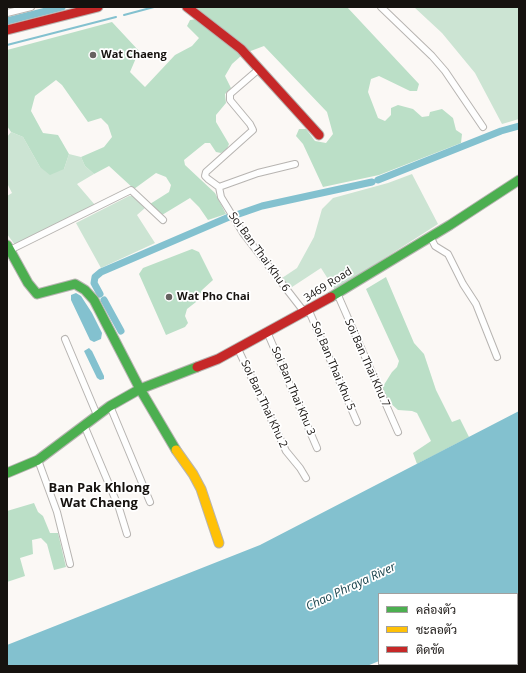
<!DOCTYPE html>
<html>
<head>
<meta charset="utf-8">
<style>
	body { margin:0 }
	#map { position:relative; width:526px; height:673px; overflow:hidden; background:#fbf8f5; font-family:"Open Sans",Sarabun,sans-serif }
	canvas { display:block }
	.frame { position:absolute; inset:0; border:8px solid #16120f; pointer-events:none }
	.legend { position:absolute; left:378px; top:593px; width:140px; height:72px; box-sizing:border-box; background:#fff; border:1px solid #a2a09f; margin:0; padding:5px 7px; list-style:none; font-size:12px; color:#16120f }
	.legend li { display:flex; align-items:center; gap:8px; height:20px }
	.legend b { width:20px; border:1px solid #a2a09f }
</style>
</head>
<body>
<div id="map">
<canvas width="526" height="673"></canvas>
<div class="frame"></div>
<ul class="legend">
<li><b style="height:5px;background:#4caf50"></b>คล่องตัว</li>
<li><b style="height:5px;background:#ffc107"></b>ชะลอตัว</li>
<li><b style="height:5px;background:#c62828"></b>ติดขัด</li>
</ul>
</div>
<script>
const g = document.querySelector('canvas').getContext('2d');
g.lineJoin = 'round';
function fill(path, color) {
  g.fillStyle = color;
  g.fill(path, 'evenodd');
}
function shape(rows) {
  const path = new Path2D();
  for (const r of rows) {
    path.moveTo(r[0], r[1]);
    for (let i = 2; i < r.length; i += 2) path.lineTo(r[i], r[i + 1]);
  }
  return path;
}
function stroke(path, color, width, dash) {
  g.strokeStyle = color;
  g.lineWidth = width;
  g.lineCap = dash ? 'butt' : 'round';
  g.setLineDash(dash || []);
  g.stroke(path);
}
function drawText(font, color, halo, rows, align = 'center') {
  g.font = font + ' "Open Sans",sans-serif';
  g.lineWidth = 3.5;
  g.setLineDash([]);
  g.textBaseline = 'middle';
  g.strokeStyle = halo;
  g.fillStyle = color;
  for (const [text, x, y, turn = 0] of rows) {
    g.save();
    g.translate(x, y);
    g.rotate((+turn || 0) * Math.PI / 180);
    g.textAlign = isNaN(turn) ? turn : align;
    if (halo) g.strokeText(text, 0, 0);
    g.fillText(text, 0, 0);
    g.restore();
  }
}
fill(shape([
	[414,7,519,7,519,119,502,124,475,73,442,33],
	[11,132,23,137,40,167,64,169,69,154,81,157,85,166,94,174,77,184,95,205,15,245,7,234,7,196,12,193,7,183,7,137],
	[412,174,438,224,335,290,321,268,289,289,282,278,297,268,314,237,322,209,333,198,388,183],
	[129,196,133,196,145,208,137,215,155,243,101,268,76,223]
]), '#cce4d3');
fill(shape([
	[195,7,347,7,419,84,417,91,410,91,379,76,371,79,368,92,378,118,385,121,391,115,391,108,398,105,413,109,422,117,429,116,430,112,442,109,453,118,456,130,462,134,461,143,379,175,323,187,303,144,296,136,299,129,306,129,315,141,326,143,333,134,327,112,264,46,248,52],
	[197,19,233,47,241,56,232,64,225,76,231,88,225,94,226,103,216,115,216,122,229,144,227,149,221,153,216,152,210,143,205,143,184,160,185,165,215,193,226,214,208,220,199,207,190,198,162,215,150,204,169,192,171,185,166,177,156,173,134,189,109,166,94,174,85,166,81,157,104,147,112,137,108,125,101,118,88,122,62,85,56,80,35,96,31,111,43,133,58,135,69,154,64,169,50,175,40,167,23,137,11,132,7,126,7,50,112,22,139,51,130,72,145,87,175,55,192,46,199,38,187,26,190,20],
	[192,249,199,252,213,280,202,290,196,302,187,309,185,316,188,323,185,327,166,335,139,274,143,268],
	[386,277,414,343,424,354,436,390,452,422,460,419,469,437,417,464,413,453,431,441,417,413,412,411,398,410,388,401,382,388,392,372,397,367,399,361,366,289],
	[34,503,38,512,43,516,50,533,58,533,66,567,54,570,47,544,41,538,32,540,33,554,20,558,25,576,7,582,7,511]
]), '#bbdfc7');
fill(shape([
	[76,293,81,296,92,313,102,333,101,339,94,342,90,340,71,300,71,295],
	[89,348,92,351,104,376,104,379,100,380,97,378,84,351],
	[519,411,519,599,517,600,517,594,379,594,379,661,367,666,7,666,7,645,260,545]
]), '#83c1cf');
stroke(shape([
	[124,15,154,7],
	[7,45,116,17]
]), '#83c1cf', 2);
stroke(shape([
	[7,21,62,7],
	[378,180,501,131,519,126],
	[236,215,262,206,372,182],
	[100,294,94,283,95,277,101,272,229,217],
	[104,300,121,331]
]), '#83c1cf', 7);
const street = shape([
	[381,7,432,56,445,71,483,127],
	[7,13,31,7],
	[219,187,208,179,205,176,206,172,253,130,250,124,230,100,230,94,259,69],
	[219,187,221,197,243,233,305,313],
	[219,187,258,173,295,164],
	[430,236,435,246,448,254,463,284,476,304,497,357],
	[10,250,131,190,163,220],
	[337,293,398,432],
	[309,311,357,422],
	[268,334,317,448],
	[65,339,97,415],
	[238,349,286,451,300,468,306,478],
	[110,406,150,502],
	[84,425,119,508,127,534],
	[38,460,57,512,70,564]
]);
const fast = shape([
	[7,245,28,283,37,294,75,284,85,290,94,300,140,389,176,450],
	[331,297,450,225,519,180],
	[7,473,38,460,110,406,140,389,197,367]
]);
const slow = shape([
	[176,450,193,474,201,489,219,543]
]);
const jam = shape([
	[187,7,241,49,319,135],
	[7,30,98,7],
	[197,367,218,359,331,297]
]);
stroke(street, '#b7b4b1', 8);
stroke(fast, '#b7b4b1', 11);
stroke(slow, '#b7b4b1', 11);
stroke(jam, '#b7b4b1', 11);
stroke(street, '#fefefe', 6);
stroke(fast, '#4caf50', 9);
stroke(slow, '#ffc107', 9);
stroke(jam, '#c62828', 9);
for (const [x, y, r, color] of [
	[93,55,4,"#666260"],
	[169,297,4,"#666260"]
]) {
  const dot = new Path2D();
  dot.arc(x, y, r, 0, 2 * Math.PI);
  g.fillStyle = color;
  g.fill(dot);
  stroke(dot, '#fff', 1.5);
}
drawText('bold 11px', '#16120f', '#fff', [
	["Wat Chaeng",101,55],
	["Wat Pho Chai",177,297]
], 'left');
drawText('11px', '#16120f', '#fff', [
	["Soi Ban Thai Khu 6",259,252,54],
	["3469 Road",328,285,-32],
	["Soi Ban Thai Khu 7",367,363,66],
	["Soi Ban Thai Khu 5",333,366,67],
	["Soi Ban Thai Khu 3",293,391,67],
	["Soi Ban Thai Khu 2",264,404,65]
]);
drawText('italic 12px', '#1b444d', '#fff', [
	["Chao Phraya River",351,587,-25]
]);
drawText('bold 13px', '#16120f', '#fff', [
	["Ban Pak Khlong",99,488],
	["Wat Chaeng",99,503]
]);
</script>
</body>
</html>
